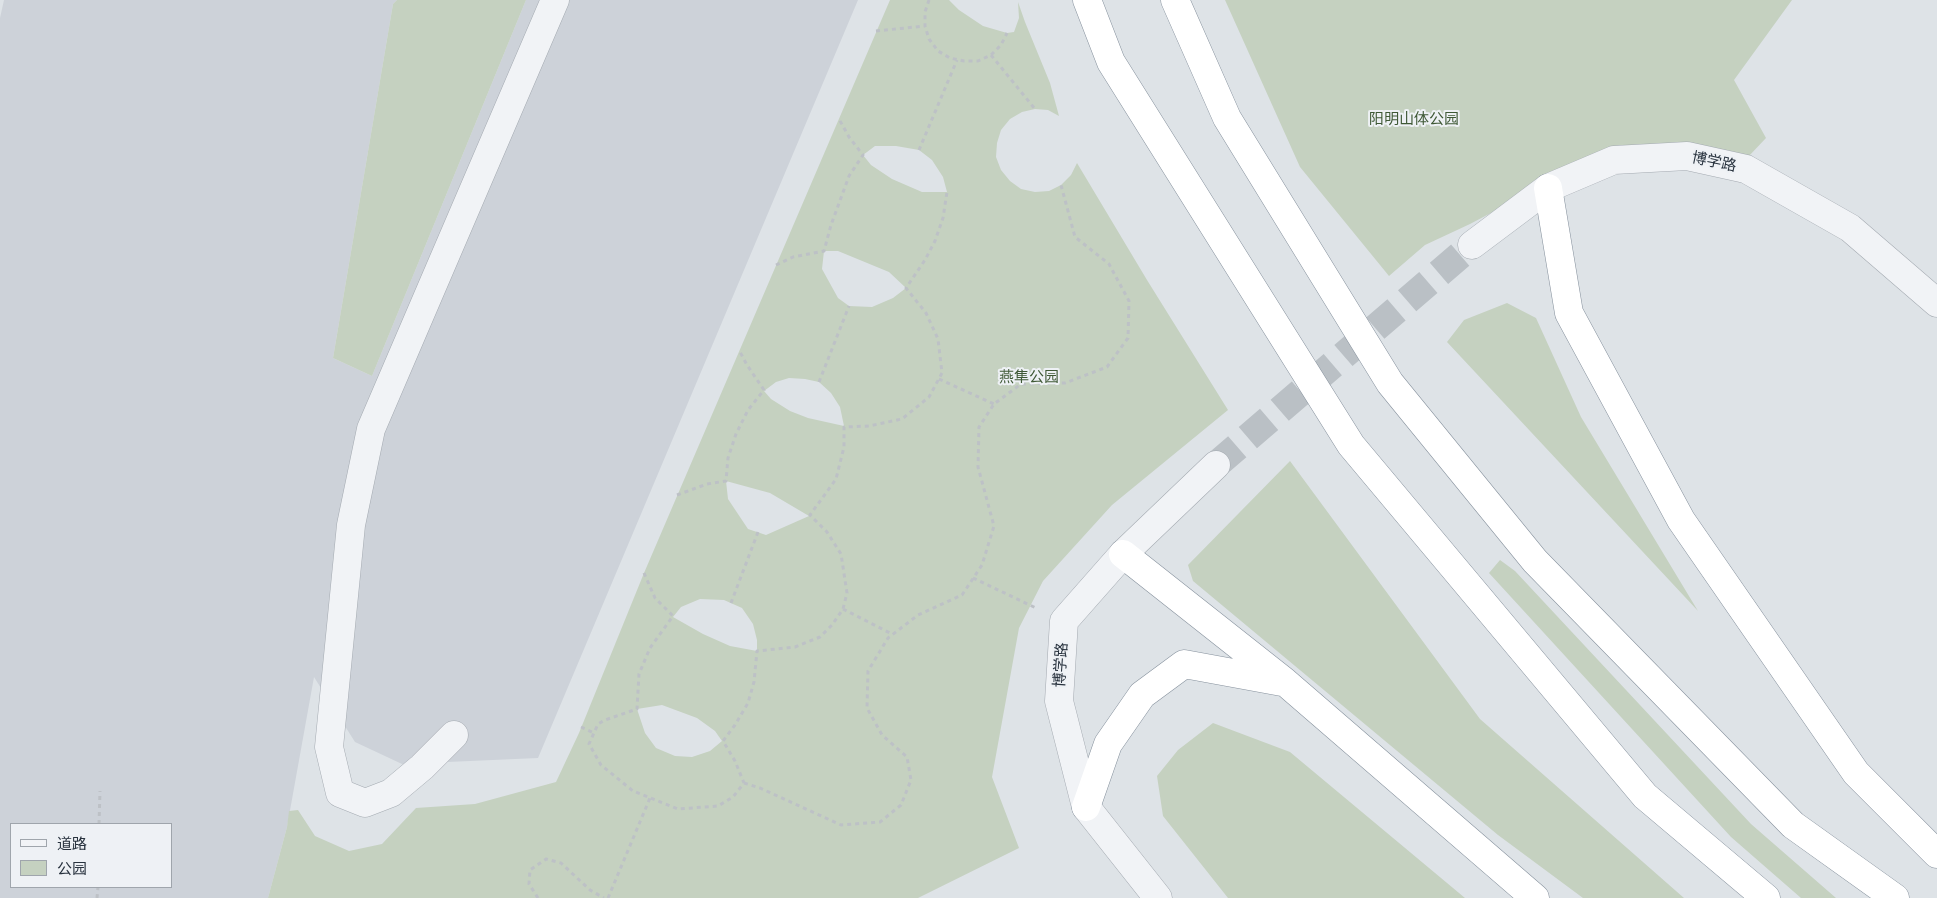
<!DOCTYPE html>
<html>
<head>
<meta charset="utf-8">
<style>
	body { margin:0 }
	#map { position:relative; width:1937px; height:898px; overflow:hidden; background:#dee3e7; font-family:Quicksand,"Noto Sans SC",sans-serif }
	canvas { display:block }
	.legend { position:absolute; left:10px; top:823px; width:162px; height:65px; box-sizing:border-box; background:#eef1f5; border:1px solid #9fa5ac; margin:0; padding:6px 9px; list-style:none; font-size:15px; color:#28323e }
	.legend li { display:flex; align-items:center; gap:10px; height:25px }
	.legend b { width:25px; border:1px solid #9fa5ac }
</style>
</head>
<body>
<div id="map">
<canvas width="1937" height="898"></canvas>
<ul class="legend">
<li><b style="height:6px;background:#f1f3f6"></b>道路</li>
<li><b style="height:14px;background:#c5d1c0"></b>公园</li>
</ul>
</div>
<script>
const g = document.querySelector('canvas').getContext('2d');
g.lineJoin = 'round';
function fill(path, color) {
  g.fillStyle = color;
  g.fill(path, 'evenodd');
}
function shape(rows) {
  const path = new Path2D();
  for (const r of rows) {
    path.moveTo(r[0], r[1]);
    for (let i = 2; i < r.length; i += 2) path.lineTo(r[i], r[i + 1]);
  }
  return path;
}
function stroke(path, color, width, dash) {
  g.strokeStyle = color;
  g.lineWidth = width;
  g.lineCap = dash ? 'butt' : 'round';
  g.setLineDash(dash || []);
  g.stroke(path);
}
function drawText(font, color, halo, rows, align = 'center') {
  g.font = font + ' Quicksand,"Noto Sans SC",sans-serif';
  g.lineWidth = 4;
  g.setLineDash([]);
  g.textBaseline = 'middle';
  g.strokeStyle = halo;
  g.fillStyle = color;
  for (const [text, x, y, turn = 0] of rows) {
    g.save();
    g.translate(x, y);
    g.rotate((+turn || 0) * Math.PI / 180);
    g.textAlign = isNaN(turn) ? turn : align;
    if (halo) g.strokeText(text, 0, 0);
    g.fillText(text, 0, 0);
    g.restore();
  }
}
fill(shape([
	[4,0,397,0,393,4,333,358,372,376,526,0,858,0,538,758,402,764,355,742,314,677,287,827,268,898,0,898,0,18],
	[11,824,171,824,171,887,11,887]
]), '#cdd2d9');
fill(shape([
	[397,0,526,0,372,376,333,358,393,4],
	[890,0,949,0,959,10,983,26,1007,33,1014,32,1019,18,1018,2,1025,22,1050,83,1059,116,1048,110,1035,109,1022,112,1010,119,1001,130,997,143,996,157,1001,170,1010,181,1021,189,1035,192,1049,191,1061,185,1071,175,1077,163,1147,280,1228,410,1112,505,1043,581,1019,628,992,777,1019,848,918,898,268,898,287,827,289,811,298,810,315,836,349,851,382,844,416,808,475,804,556,782,579,733,644,573],
	[875,146,896,146,919,150,932,160,943,177,947,192,922,192,892,179,871,165,863,155],
	[838,251,889,272,906,288,893,298,872,307,849,306,838,298,822,269,824,251],
	[789,378,805,379,819,382,831,393,840,407,844,426,808,418,790,411,771,399,764,391,776,382],
	[726,481,770,493,809,516,766,535,748,529,728,499],
	[700,599,724,600,742,608,753,624,757,640,757,651,730,646,703,634,673,617,681,607],
	[662,705,697,718,715,731,722,741,710,751,692,757,675,756,656,748,645,733,637,709],
	[1225,0,1792,0,1734,80,1766,138,1749,156,1620,145,1470,224,1425,245,1389,276,1300,167],
	[1507,303,1536,318,1581,417,1698,611,1447,342,1464,320],
	[1290,461,1480,719,1684,898,1583,898,1498,835,1193,581,1188,565],
	[1500,560,1515,571,1751,824,1836,898,1801,898,1731,837,1489,573],
	[1213,723,1290,752,1465,898,1228,898,1163,816,1157,776,1178,750]
]), '#c5d1c0');
stroke(shape([
	[1216,465,1472,245]
]), '#bac0c5', 28, [28, 14]);
const street = shape([
	[1472,245,1548,188,1614,160,1687,156,1746,169,1850,228,1937,303],
	[454,735,422,767,391,793,365,803,340,793,329,747,351,525,371,429,555,0],
	[1158,898,1086,807,1059,701,1064,621,1123,554,1216,465]
]);
const highway = shape([
	[1087,0,1111,62,1351,445,1645,796,1766,898],
	[1175,0,1227,118,1390,383,1535,561,1793,825,1895,898],
	[1548,188,1569,313,1681,520,1856,773,1937,854],
	[1123,554,1285,682,1535,898],
	[1086,807,1108,744,1142,695,1184,664,1282,682]
]);
stroke(street, '#a4aab1', 29);
stroke(highway, '#86919d', 29);
stroke(shape([
	[929,0,925,12,925,26,929,39,938,51,950,58,964,61,978,61,991,55,1001,45,1007,33],
	[876,31,925,26],
	[991,55,1035,109],
	[919,150,957,60],
	[776,265,793,257,824,251,831,225,849,176,863,155,849,137,839,119],
	[939,379,994,404],
	[819,382,849,306],
	[677,495,707,484,726,481,728,458,736,434,748,410,764,390,747,365,739,350],
	[644,573,655,598,673,616,650,648,639,674,637,709,605,720,598,724,589,744,601,765,633,791,678,809,718,806,733,797,744,783,735,761,723,741,735,725,748,703,754,682,757,651,795,647,820,637,832,625,843,609,847,593,841,554,827,532,810,515,836,479,844,447,844,427,869,426,902,419,929,397,942,373,938,339,926,313,906,288,925,260,935,241,943,218,947,192],
	[973,578,1036,608],
	[731,603,758,532],
	[843,609,892,634],
	[581,727,594,733],
	[744,783,760,788,841,825,880,822,901,805,911,780,907,757,882,735,867,708,868,671,888,638,918,615,962,595,982,565,994,526,978,467,979,427,994,404,1021,384,1065,383,1107,367,1128,338,1129,301,1109,264,1075,237,1061,185],
	[99,824,100,791],
	[97,898,98,887],
	[538,898,529,884,530,870,546,859,561,863,590,890,604,898],
	[608,898,650,798]
]), '#bdc1c6', 3, [4, 4]);
stroke(street, '#f1f3f6', 28);
stroke(highway, '#fff', 28);
drawText('15px', '#3f5936', '#eef1f5', [
	["阳明山体公园",1414,119],
	["燕隼公园",1029,377]
]);
drawText('15px', '#28323e', '#eef1f5', [
	["博学路",1714,162,12],
	["博学路",1061,665,-86]
]);
</script>
</body>
</html>
